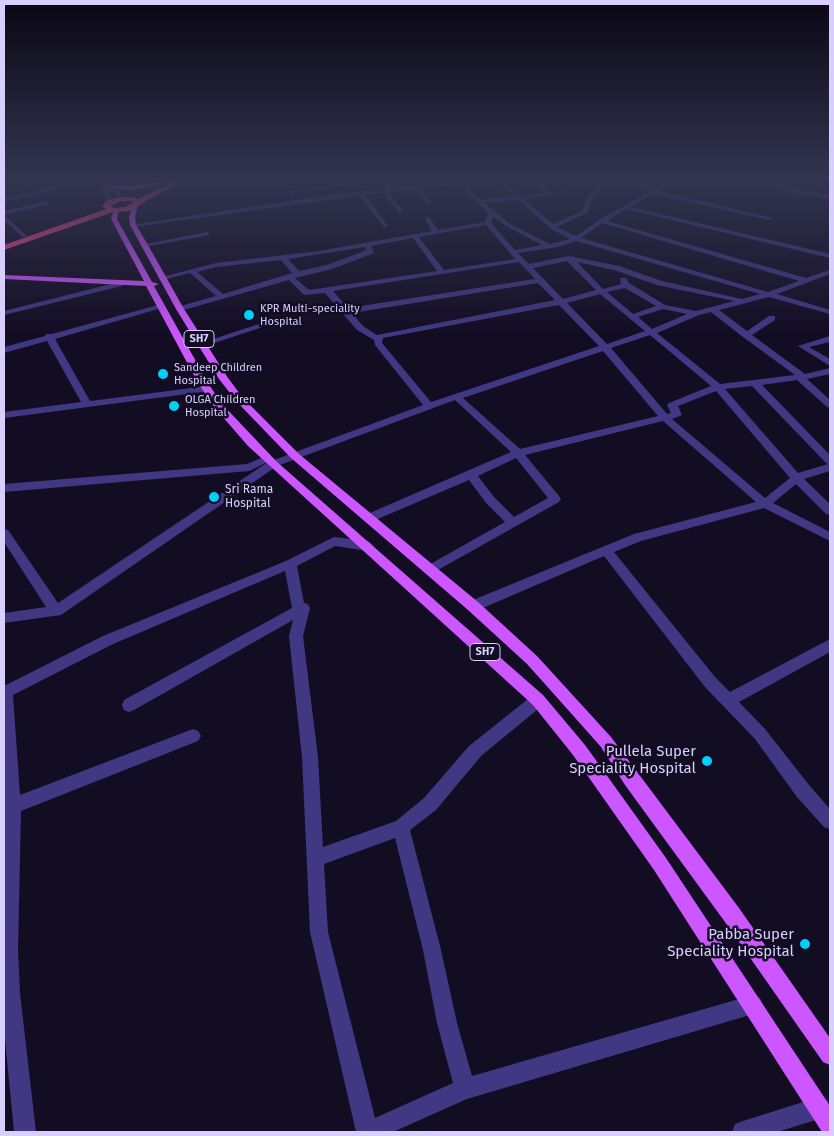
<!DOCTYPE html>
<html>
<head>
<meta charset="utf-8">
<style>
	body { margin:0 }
	#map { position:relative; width:834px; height:1136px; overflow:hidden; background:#130d23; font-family:"Fira Sans",sans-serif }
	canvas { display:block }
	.frame { position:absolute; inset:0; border:5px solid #d8cfff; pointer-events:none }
</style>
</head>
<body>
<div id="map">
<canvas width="834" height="1136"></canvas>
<div class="frame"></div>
</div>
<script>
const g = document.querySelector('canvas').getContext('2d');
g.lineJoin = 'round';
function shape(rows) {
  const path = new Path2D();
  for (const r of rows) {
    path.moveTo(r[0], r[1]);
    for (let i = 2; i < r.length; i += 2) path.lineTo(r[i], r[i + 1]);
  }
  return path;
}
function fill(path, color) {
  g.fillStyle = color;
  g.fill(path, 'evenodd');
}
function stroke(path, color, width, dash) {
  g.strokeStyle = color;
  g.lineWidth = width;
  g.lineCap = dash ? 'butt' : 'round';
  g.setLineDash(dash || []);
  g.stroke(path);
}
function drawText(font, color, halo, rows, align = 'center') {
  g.font = font + ' "Fira Sans",sans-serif';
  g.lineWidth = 5;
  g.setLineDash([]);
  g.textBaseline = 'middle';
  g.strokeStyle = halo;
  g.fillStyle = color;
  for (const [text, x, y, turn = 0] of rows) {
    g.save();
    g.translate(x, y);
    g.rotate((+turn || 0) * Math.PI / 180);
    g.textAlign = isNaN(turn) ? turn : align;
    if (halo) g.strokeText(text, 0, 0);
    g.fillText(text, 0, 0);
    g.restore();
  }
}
fill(shape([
	[13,178,19,178,18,188,13,187,13,178],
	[101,178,107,178,107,183,119,191,125,200,121,200,108,189,113,202,108,203,102,190,101,178],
	[377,178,384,178,393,188,455,182,452,178,459,178,465,184,494,178,508,178,503,180,520,196,545,193,529,178,536,178,553,194,524,199,553,224,582,211,586,199,603,178,617,178,657,187,672,178,680,178,658,191,773,218,770,220,653,194,631,207,830,254,830,258,626,209,607,221,806,278,830,270,830,274,777,294,830,310,830,314,769,297,719,310,747,331,769,316,775,316,775,320,752,335,805,374,830,368,830,374,807,379,830,400,830,408,827,407,797,380,762,385,830,455,830,471,804,479,830,504,830,515,826,514,796,484,773,503,830,532,830,541,764,508,641,541,614,552,715,677,730,692,830,639,830,652,739,702,765,729,809,785,830,809,830,829,824,827,797,797,755,739,705,687,604,556,478,610,473,611,468,610,466,606,468,602,634,534,756,502,663,421,525,455,559,496,561,499,559,502,429,575,425,573,423,570,425,567,505,522,486,503,469,480,373,521,369,522,363,518,365,515,511,452,455,400,277,466,61,615,4,623,4,613,46,607,4,542,4,529,8,530,58,603,268,462,249,471,4,492,4,484,247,464,268,455,273,458,271,461,423,405,375,345,374,340,357,330,325,293,304,295,289,280,180,311,177,311,177,307,216,296,190,273,162,280,158,278,216,263,319,251,432,231,425,219,428,217,430,218,438,230,485,222,488,213,459,185,420,189,431,203,428,205,414,190,389,192,403,211,400,213,383,193,365,195,388,226,385,228,359,196,133,227,130,225,337,194,387,189,377,178],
	[608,180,652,190,599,220,576,236,557,227,587,213,592,199,608,180],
	[497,181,514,196,481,200,468,187,497,181],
	[518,200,550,228,570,239,550,244,510,224,485,203,518,200],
	[493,217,506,226,542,245,515,250,491,223,493,217],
	[602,223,799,281,768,292,581,238,602,223],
	[486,225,515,259,444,270,419,237,486,225],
	[413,238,437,271,309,290,295,278,332,269,374,253,371,246,413,238],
	[576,241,760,294,742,299,662,281,619,266,569,256,529,264,518,253,558,247,576,241],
	[365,247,367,250,327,265,299,271,288,259,365,247],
	[281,260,292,273,223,294,197,272,216,267,281,260],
	[567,261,596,290,563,299,533,268,567,261],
	[519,262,535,279,348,308,333,291,519,262],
	[577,262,614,270,657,285,734,301,696,311,665,305,629,283,626,278,620,278,621,284,603,289,577,262],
	[538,283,555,300,377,335,363,326,352,313,538,283],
	[625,288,656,306,633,314,607,292,625,288],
	[600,294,645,331,607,344,567,303,600,294],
	[559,305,599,346,431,402,382,343,383,338,559,305],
	[663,309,687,314,652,329,638,317,663,309],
	[711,312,743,337,795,375,720,384,657,333,699,315,711,312],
	[650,335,711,386,669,403,667,405,671,413,667,414,611,348,650,335],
	[603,351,658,416,520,449,463,398,603,351],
	[752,386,826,463,828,464,798,473,725,389,752,386],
	[716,391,790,478,765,498,672,419,682,415,678,406,716,391],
	[516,458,548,498,514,517,494,497,478,476,516,458],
	[548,178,555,178,565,188,560,189,548,178],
	[737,178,748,178,778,186,794,178,803,178,784,187,830,195,830,199,796,194,737,178],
	[354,181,356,184,291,194,288,192,354,181],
	[55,186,57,189,4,202,4,198,55,186],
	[47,201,49,202,49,204,4,215,4,211,47,201],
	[4,215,26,235,26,237,22,237,4,220,4,215],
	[207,232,209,233,209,235,144,247,140,245,207,232],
	[119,282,123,284,122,286,4,315,4,311,119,282],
	[158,305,165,307,55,339,90,401,207,386,210,387,210,391,4,418,4,412,81,402,47,341,4,353,4,347,45,336,46,334,52,334,158,305],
	[271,320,278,322,205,346,198,344,271,320],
	[830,336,830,342,809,347,830,359,830,366,798,346,830,336],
	[334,537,368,541,374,546,368,551,335,546,297,566,304,603,308,604,310,608,303,636,318,757,323,847,396,821,424,798,469,746,533,695,538,693,543,695,545,700,543,705,481,756,436,810,410,830,441,950,457,1023,472,1076,753,995,760,998,763,1005,760,1012,467,1099,393,1132,356,1132,310,932,302,757,289,636,293,620,134,710,129,712,124,710,122,705,124,700,292,608,285,571,113,644,13,695,20,795,193,729,198,731,201,736,198,741,21,811,18,951,20,993,36,1132,14,1132,4,1029,4,686,103,636,286,561,334,537],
	[395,838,423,950,437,1023,453,1083,375,1118,328,932,324,864,395,838],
	[819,1097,827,1100,830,1108,827,1116,819,1119,777,1132,732,1132,735,1124,743,1121,819,1097]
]), '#403882');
fill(shape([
	[159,182,161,185,129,190,108,187,111,185,129,186,159,182],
	[133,204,138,205,135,217,136,225,148,245,184,309,228,378,243,398,299,454,478,602,537,656,611,737,739,908,830,1038,830,1065,823,1062,725,922,625,785,601,747,553,693,527,664,468,610,291,458,237,402,219,379,176,309,130,225,129,217,133,204],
	[114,209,119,210,117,219,152,282,159,284,154,286,208,383,222,404,277,462,543,695,585,745,666,858,830,1106,830,1132,822,1132,654,870,573,755,533,705,248,446,215,408,198,383,146,286,4,279,4,275,144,281,111,219,114,209]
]), '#cc56ff');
fill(shape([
	[180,178,190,178,158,194,130,211,113,212,4,250,4,245,106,209,102,206,107,200,120,197,132,197,138,199,180,178],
	[120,201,131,201,133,202,125,207,114,208,111,206,120,201]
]), '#ff4a93');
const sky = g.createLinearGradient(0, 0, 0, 337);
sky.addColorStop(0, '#0a0713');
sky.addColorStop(0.53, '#333550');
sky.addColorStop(1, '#33355000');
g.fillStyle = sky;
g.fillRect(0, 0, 834, 337);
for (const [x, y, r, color] of [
	[249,315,6,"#00cffa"],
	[163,374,6,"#00cffa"],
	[174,406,6,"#00cffa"],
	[214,497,6,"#00cffa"],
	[707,761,6,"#00cffa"],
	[805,944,6,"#00cffa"]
]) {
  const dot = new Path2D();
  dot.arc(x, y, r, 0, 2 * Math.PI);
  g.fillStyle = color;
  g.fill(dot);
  stroke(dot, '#130d23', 2);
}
drawText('11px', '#d8cfff', '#130d23', [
	["KPR Multi-speciality",260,309],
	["Hospital",260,322],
	["Sandeep Children",174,368],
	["Hospital",174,381],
	["OLGA Children",185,400],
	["Hospital",185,413]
], 'left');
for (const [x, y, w] of [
	[199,339,30],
	[485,652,30]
]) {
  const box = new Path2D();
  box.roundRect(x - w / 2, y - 8.5, w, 17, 4);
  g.fillStyle = '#130d23';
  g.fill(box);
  stroke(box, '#d8cfff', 1);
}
drawText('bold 11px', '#d8cfff', null, [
	["SH7",199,339],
	["SH7",485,652]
]);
drawText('12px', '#d8cfff', '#130d23', [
	["Sri Rama",225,490],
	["Hospital",225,504]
], 'left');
drawText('15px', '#d8cfff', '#130d23', [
	["Pullela Super",696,752],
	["Speciality Hospital",696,769],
	["Pabba Super",794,935],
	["Speciality Hospital",794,952]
], 'right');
</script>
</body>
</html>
